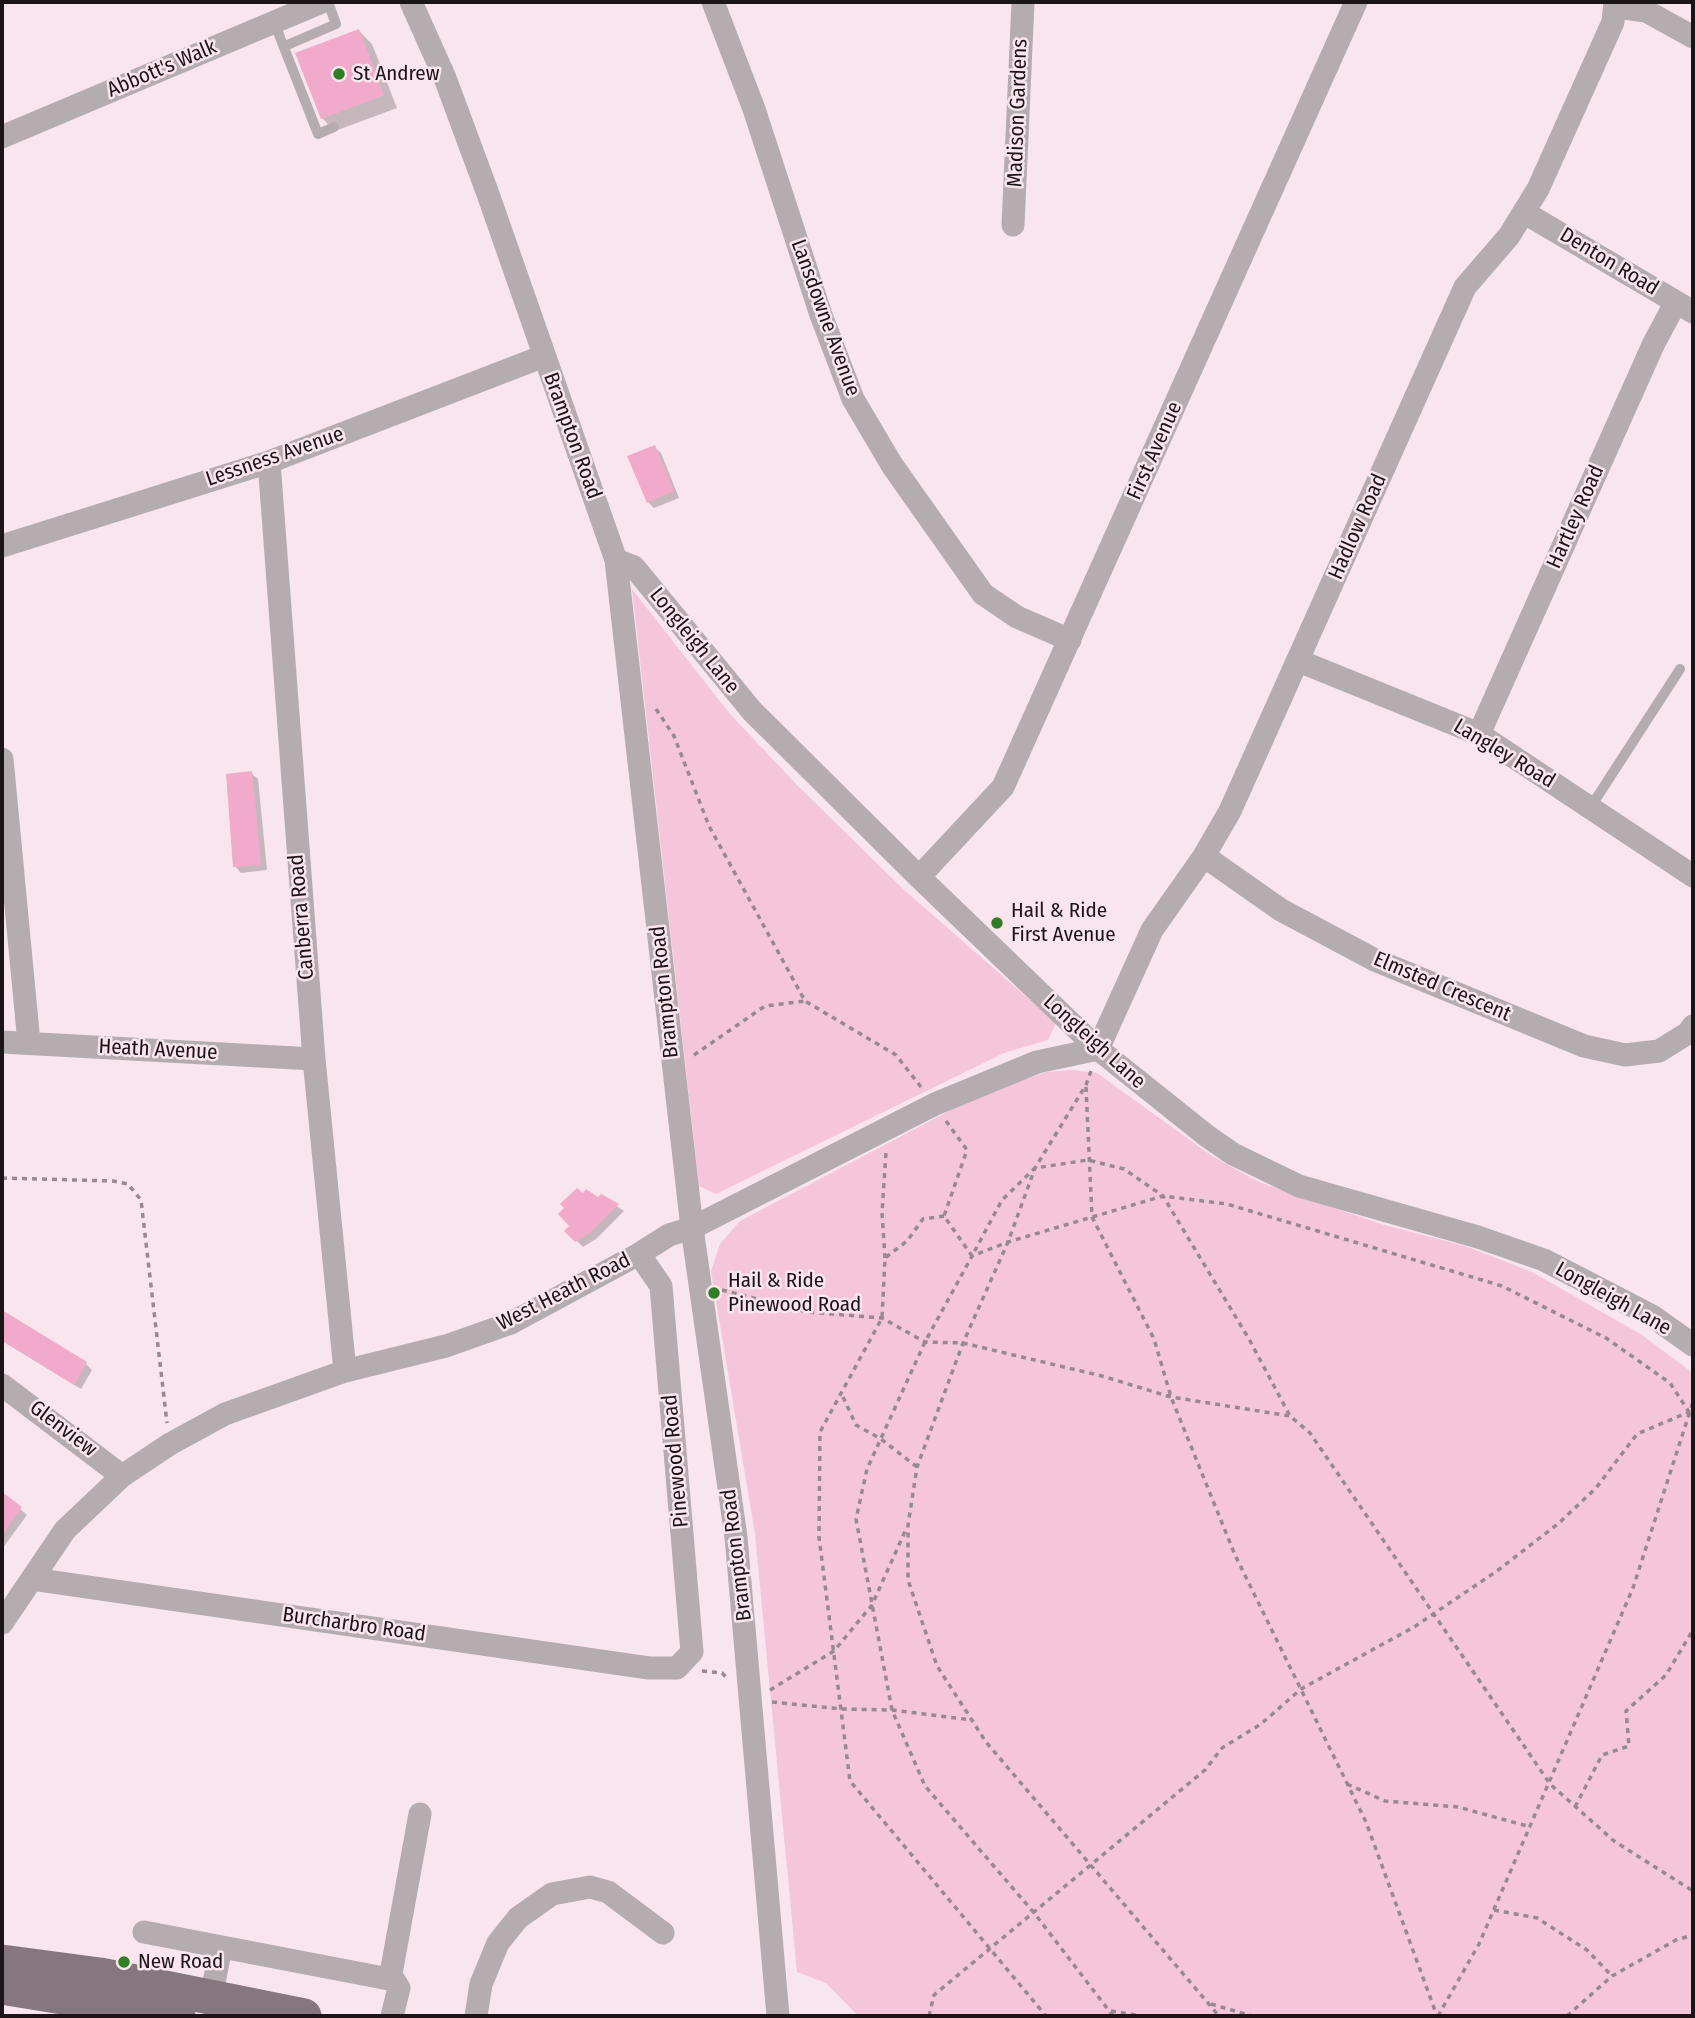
<!DOCTYPE html>
<html>
<head>
<meta charset="utf-8">
<style>
	body { margin:0 }
	#map { position:relative; width:1695px; height:2018px; overflow:hidden; background:#f8e5ed; font-family:"Fira Sans Condensed",sans-serif }
	canvas { display:block }
	.frame { position:absolute; inset:0; border:4px solid #1c1518; pointer-events:none }
</style>
</head>
<body>
<div id="map">
<canvas width="1695" height="2018"></canvas>
<div class="frame"></div>
</div>
<script>
const g = document.querySelector('canvas').getContext('2d');
g.lineJoin = 'round';
function fill(path, color) {
  g.fillStyle = color;
  g.fill(path, 'evenodd');
}
function shape(rows) {
  const path = new Path2D();
  for (const r of rows) {
    path.moveTo(r[0], r[1]);
    for (let i = 2; i < r.length; i += 2) path.lineTo(r[i], r[i + 1]);
  }
  return path;
}
function stroke(path, color, width, dash) {
  g.strokeStyle = color;
  g.lineWidth = width;
  g.lineCap = dash ? 'butt' : 'round';
  g.setLineDash(dash || []);
  g.stroke(path);
}
function drawText(font, color, halo, rows, align = 'center') {
  g.font = font + ' "Fira Sans Condensed",sans-serif';
  g.lineWidth = 5;
  g.setLineDash([]);
  g.textBaseline = 'middle';
  g.strokeStyle = halo;
  g.fillStyle = color;
  for (const [text, x, y, turn = 0] of rows) {
    g.save();
    g.translate(x, y);
    g.rotate((+turn || 0) * Math.PI / 180);
    g.textAlign = isNaN(turn) ? turn : align;
    if (halo) g.strokeText(text, 0, 0);
    g.fillText(text, 0, 0);
    g.restore();
  }
}
fill(shape([
	[632,589,730,714,797,785,902,888,1056,1023,1048,1040,1004,1053,716,1194,699,1186],
	[1071,1070,1097,1073,1212,1156,1259,1182,1381,1224,1465,1246,1532,1272,1642,1335,1693,1373,1693,2016,858,2016,826,1983,797,1972,755,1534,711,1271,720,1244,740,1221,985,1092,1047,1072]
]), '#f5c6da');
fill(shape([
	[359,31,372,44,397,108,335,131,322,118],
	[654,447,661,453,679,498,654,508,648,502],
	[251,773,258,779,267,870,241,873,235,866],
	[583,1195,598,1199,601,1196,624,1211,596,1239,583,1247,567,1231,572,1226],
	[2,1312,86,1364,92,1370,81,1389,2,1341],
	[2,1494,27,1515,2,1549]
]), '#0003');
fill(shape([
	[359,29,384,95,321,119,295,53],
	[655,445,674,491,647,503,627,456],
	[252,771,261,865,233,867,226,774],
	[577,1188,583,1193,586,1189,598,1197,601,1194,619,1204,590,1233,575,1242,564,1231,569,1226,558,1214,564,1208,560,1204],
	[2,1310,87,1362,74,1385,2,1340],
	[2,1492,22,1507,2,1535]
]), '#f2aaca');
stroke(shape([
	[656,709,674,736,709,826,805,1001,896,1055,921,1087],
	[694,1055,765,1006,805,1001],
	[1091,1071,1086,1085,1035,1168,1008,1242,963,1343,917,1467,908,1525,908,1580,937,1666,986,1742,1219,2016],
	[1086,1087,1092,1217,1154,1339,1171,1397,1235,1555,1366,1822,1437,2016],
	[946,1121,967,1150,944,1216,972,1256,1002,1200,1035,1168,1088,1160,1124,1169,1163,1196,1249,1339,1290,1416,1310,1433,1550,1784,1614,1841,1693,1891],
	[2,1178,113,1181,128,1184,141,1200,167,1423],
	[944,1216,923,1219,907,1241,885,1258,882,1318,820,1432,819,1537,850,1781,1046,2016],
	[885,1258,882,1213,886,1152],
	[722,1290,807,1312,882,1318,925,1342,963,1343,1102,1376,1171,1397,1290,1416],
	[843,1397,856,1425,881,1439,917,1467],
	[702,1671,722,1673,727,1678],
	[770,1690,834,1651,872,1605,907,1527],
	[772,1702,843,1709,892,1710,972,1720],
	[1347,1784,1385,1801,1458,1807,1531,1827],
	[1575,1807,1602,1755,1629,1746,1626,1711,1666,1675,1693,1630],
	[1494,1910,1537,1918,1587,1950,1612,1976],
	[1211,2004,1252,2016],
	[1111,2011,1142,2016],
	[929,2016,934,1995,1205,1770,1222,1748,1261,1724,1301,1689,1414,1627,1497,1571,1559,1523,1596,1488,1637,1434,1689,1412],
	[1113,2016,1035,1914,925,1786,892,1710,856,1519,867,1469,925,1342,972,1256,1008,1242,1163,1196,1227,1204,1502,1286,1606,1338,1670,1383,1693,1418],
	[1438,2016,1479,1944,1633,1588,1693,1402],
	[1567,2016,1612,1976,1676,1940,1693,1935]
]), '#97898f', 3.5, [5, 5]);
stroke(shape([
	[274,22,318,134,334,127],
	[285,46,336,24,328,2],
	[1590,808,1680,669]
]), '#b4acaf', 10);
stroke(shape([
	[411,2,445,78,488,194,616,560,692,1228,736,1537,778,2016],
	[713,2,754,109,821,315,853,399,892,465,983,594,1017,617,1070,640],
	[1616,7,1646,11,1693,37],
	[2,137,322,2],
	[1525,213,1693,312],
	[1013,225,1023,2],
	[269,462,314,1059,345,1371],
	[2,546,269,462,544,356],
	[616,560,634,567,752,711,919,877,1098,1049,1207,1136,1233,1154,1299,1186,1478,1237,1544,1260,1652,1316,1693,1345],
	[1299,661,1479,734,1693,876],
	[1479,734,1654,343,1676,302],
	[2,759,29,1043],
	[1204,856,1281,910,1375,960,1584,1046,1625,1055,1659,1051,1688,1033,1693,1026],
	[919,877,1003,787,1356,2],
	[2,1042,314,1059],
	[1098,1049,1152,930,1204,856,1230,811,1465,287,1509,236,1538,189,1613,22,1615,2],
	[2,1385,122,1476],
	[32,1579,649,1668,677,1668,692,1652,661,1286,639,1254],
	[2,1623,65,1530,122,1476,170,1444,225,1414,345,1371,446,1346,511,1323,639,1254,669,1235,692,1228,935,1104,1037,1062,1098,1049],
	[144,1932,394,1980,399,1988,392,2016],
	[390,1979,420,1814],
	[211,1998,221,1947],
	[476,2016,481,1984,498,1943,518,1918,552,1894,590,1887,608,1892,663,1933]
]), '#b4acaf', 23);
stroke(shape([
	[2,1962,100,1975,304,2016],
	[2,1987,178,2016]
]), '#85777d', 35);
for (const [x, y, r, color] of [
	[339,74,7,"#307d25"],
	[997,923,7,"#307d25"],
	[714,1293,7,"#307d25"],
	[124,1962,7,"#307d25"]
]) {
  const dot = new Path2D();
  dot.arc(x, y, r, 0, 2 * Math.PI);
  g.fillStyle = color;
  g.fill(dot);
  stroke(dot, '#f8e5ed', 2.5);
}
drawText('21px', '#1c1518', '#f8e5ed', [
	["Abbott's Walk",162,69,-23],
	["Madison Gardens",1018,113,-88],
	["Denton Road",1609,262,31],
	["Lansdowne Avenue",825,318,70],
	["Brampton Road",572,436,70],
	["First Avenue",1155,451,-66],
	["Lessness Avenue",275,457,-19],
	["Hartley Road",1576,517,-66],
	["Hadlow Road",1358,527,-66],
	["Longleigh Lane",694,641,51],
	["Langley Road",1504,754,31],
	["Canberra Road",302,917,-95],
	["Elmsted Crescent",1442,987,23],
	["Brampton Road",665,992,-96],
	["Longleigh Lane",1094,1042,42],
	["Heath Avenue",158,1050,3],
	["West Heath Road",564,1292,-27],
	["Longleigh Lane",1613,1299,29],
	["Glenview",63,1429,37],
	["Pinewood Road",676,1461,-95],
	["Brampton Road",737,1555,-97],
	["Burcharbro Road",354,1625,8]
]);
drawText('21px', '#1c1518', '#f8e5ed', [
	["St Andrew",353,74],
	["Hail & Ride",1011,911],
	["First Avenue",1011,935],
	["Hail & Ride",728,1281],
	["Pinewood Road",728,1305],
	["New Road",138,1962]
], 'left');
</script>
</body>
</html>
